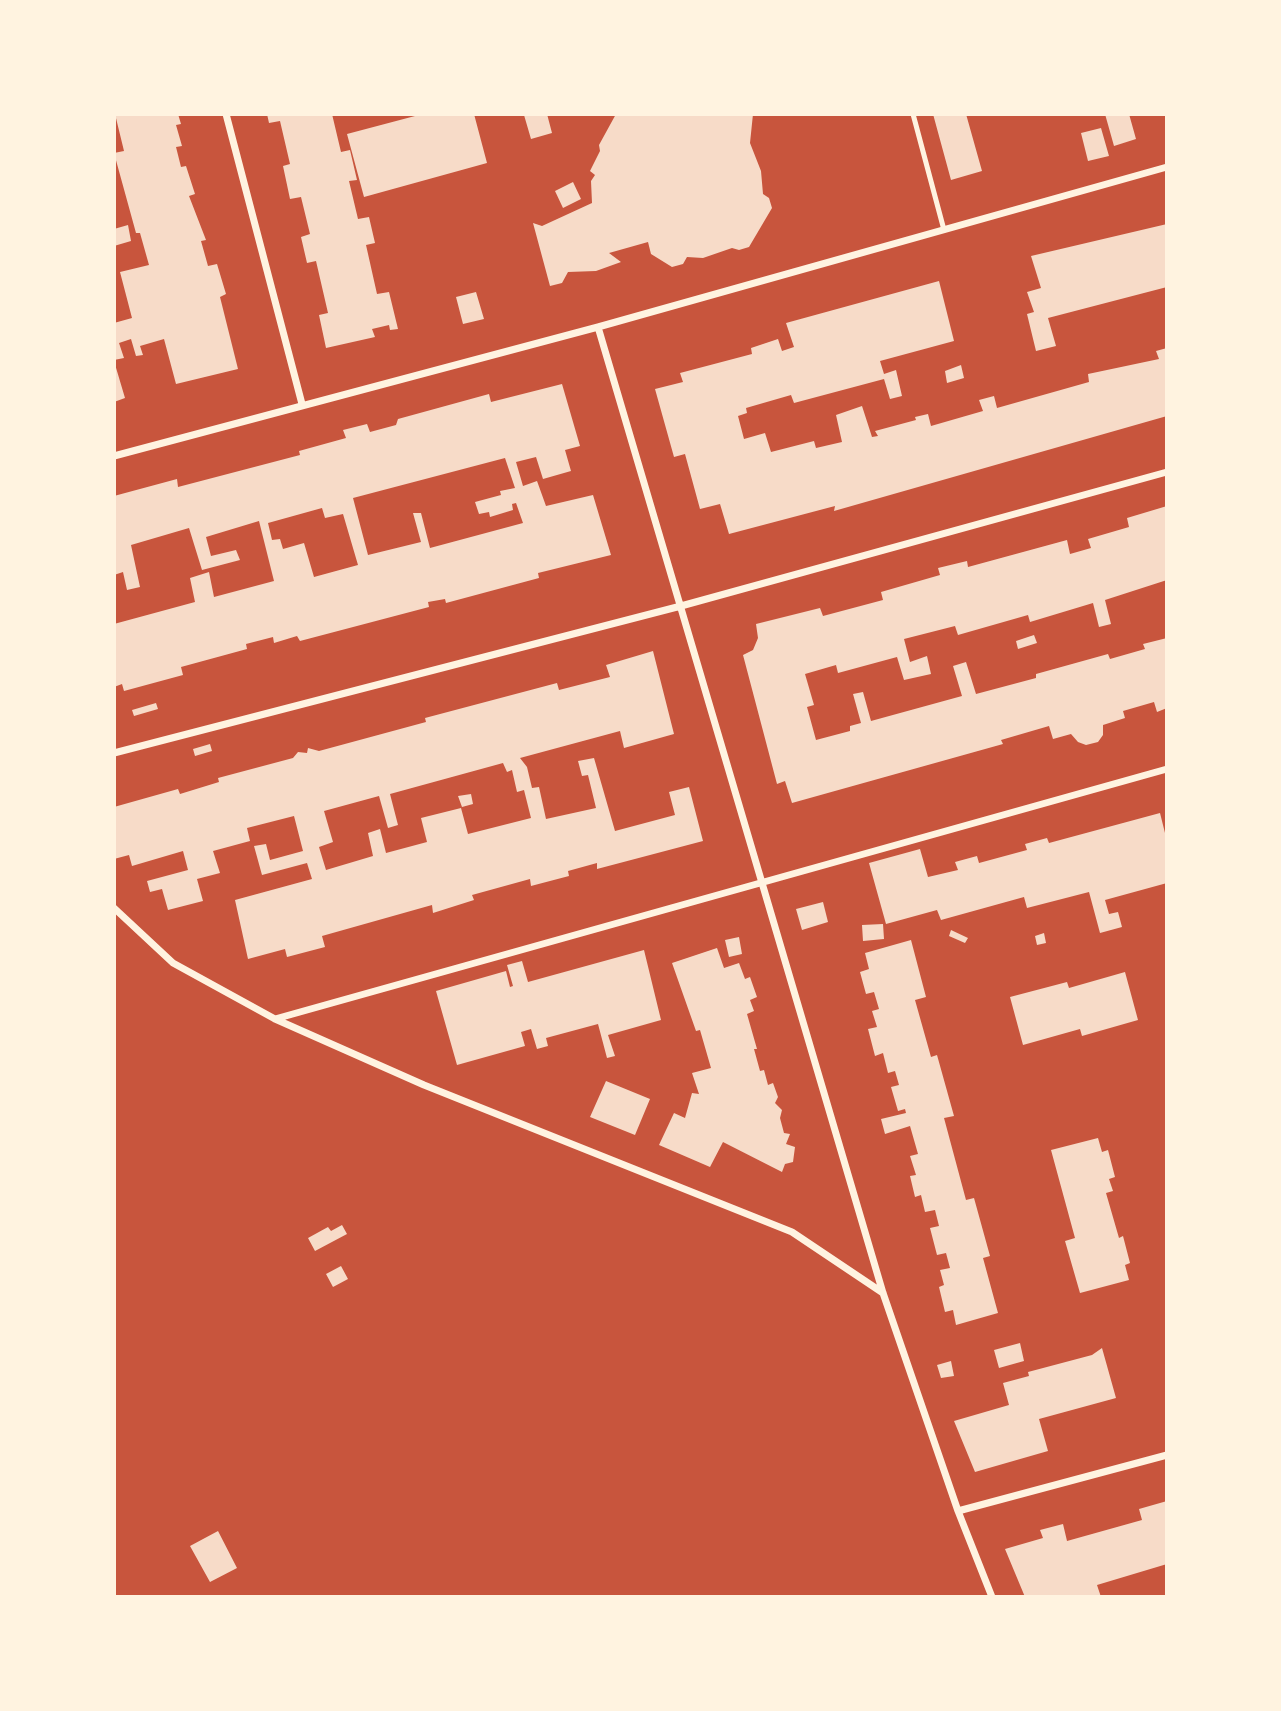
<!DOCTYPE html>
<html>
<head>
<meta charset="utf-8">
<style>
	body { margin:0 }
	#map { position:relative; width:1281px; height:1711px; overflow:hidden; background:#c8553d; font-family:Lato,sans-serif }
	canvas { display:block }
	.frame { position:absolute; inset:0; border:116px solid #fff3e0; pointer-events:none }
</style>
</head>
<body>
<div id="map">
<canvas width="1281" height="1711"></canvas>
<div class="frame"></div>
</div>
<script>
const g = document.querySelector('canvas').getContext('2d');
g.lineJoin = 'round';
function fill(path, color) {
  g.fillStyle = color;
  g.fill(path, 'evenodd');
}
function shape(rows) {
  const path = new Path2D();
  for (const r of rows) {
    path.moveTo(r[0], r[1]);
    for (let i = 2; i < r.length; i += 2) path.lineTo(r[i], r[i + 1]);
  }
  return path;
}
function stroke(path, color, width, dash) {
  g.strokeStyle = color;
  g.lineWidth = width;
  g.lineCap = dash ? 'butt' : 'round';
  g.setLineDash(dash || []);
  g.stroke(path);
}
fill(shape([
	[115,114,178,114,181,124,176,125,182,146,176,147,181,167,186,166,195,194,189,196,206,240,201,241,208,266,217,264,226,294,220,297,238,369,176,384,164,339,140,346,143,355,136,356,131,339,119,343,124,358,114,360,114,323,132,318,120,272,149,265,140,233,136,233,114,153,124,151],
	[267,114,332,114,341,152,350,150,357,180,349,181,358,219,369,217,375,243,366,245,377,294,389,292,398,329,390,330,389,325,372,329,375,337,326,348,319,315,328,313,316,261,307,263,301,237,310,234,301,197,290,199,283,166,290,164,280,121,269,123],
	[414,114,474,114,487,163,364,197,347,134,415,116],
	[547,114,552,133,531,139,524,115],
	[616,114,753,114,750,143,761,171,763,194,769,198,772,208,749,247,739,250,732,248,703,258,687,257,683,264,672,267,651,254,648,242,609,253,621,262,596,271,568,272,562,283,550,286,533,223,542,226,592,203,591,181,595,175,590,171,600,151,599,145],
	[933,114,966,114,982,171,951,180],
	[1105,114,1129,114,1136,139,1114,146],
	[1101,128,1109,156,1088,161,1081,133],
	[573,182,581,199,563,208,555,191],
	[1167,224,1167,287,1048,318,1056,346,1036,351,1027,314,1034,312,1027,292,1041,288,1031,256],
	[128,225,131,241,114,246,114,229],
	[939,281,954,341,880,361,884,374,896,370,902,396,890,399,884,379,794,403,791,395,746,408,747,413,738,416,744,439,765,433,771,452,814,441,816,448,842,442,836,415,862,406,872,437,878,436,875,431,916,420,915,417,928,414,931,426,983,411,979,400,994,396,997,408,1089,382,1088,374,1159,359,1156,351,1167,348,1167,416,834,511,835,506,729,534,720,504,700,509,685,454,674,457,655,389,683,382,680,373,752,354,751,348,778,339,782,351,794,347,786,323],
	[476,292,484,319,463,324,456,297],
	[114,361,125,398,114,402],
	[961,365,964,378,947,383,945,371],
	[562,384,580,446,565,450,571,471,543,479,536,457,516,462,523,486,537,481,546,506,593,495,611,555,538,573,539,578,446,603,445,599,428,602,429,607,300,641,297,636,274,643,273,637,246,644,247,649,181,667,183,675,124,691,122,684,114,687,114,624,195,602,190,578,209,572,214,597,274,581,259,521,206,537,211,556,236,550,240,560,202,570,189,528,131,545,140,587,127,590,123,572,114,575,114,496,177,479,178,487,300,455,299,451,346,438,343,430,367,424,370,432,396,425,398,419,489,394,491,402],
	[505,458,515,488,500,491,501,495,475,502,479,514,489,512,490,517,513,510,512,504,516,503,523,523,430,548,421,513,413,513,421,542,368,555,353,498],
	[322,508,325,518,343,514,358,565,314,577,304,543,283,549,280,539,272,540,268,523],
	[1167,506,1167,580,1105,600,1111,624,1099,627,1093,603,1030,622,1028,615,958,635,955,626,904,639,910,662,927,656,931,674,904,680,897,657,838,673,836,665,805,674,814,705,807,707,816,740,850,731,850,726,861,723,853,694,863,692,871,721,962,696,953,666,966,662,976,694,1036,678,1036,674,1108,654,1110,659,1145,649,1143,644,1167,638,1167,708,1157,712,1154,702,1123,711,1125,718,1103,725,1103,735,1098,742,1086,745,1078,742,1071,734,1053,739,1049,726,1001,740,1003,744,792,803,785,781,777,784,743,655,753,650,758,638,756,624,820,608,823,616,883,600,881,592,940,575,938,568,967,561,968,567,1067,540,1070,554,1091,548,1088,539,1129,527,1127,518],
	[1034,635,1037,643,1018,649,1016,641],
	[653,651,674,734,624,748,620,731,520,758,527,767,532,788,539,787,546,819,596,808,588,775,582,776,578,761,594,758,615,831,675,815,669,792,689,787,703,841,597,869,597,863,568,871,569,876,531,886,530,879,472,895,474,900,433,913,432,905,322,936,325,947,287,957,285,949,248,959,235,900,312,879,307,863,262,875,254,846,266,844,270,860,303,851,294,816,247,828,250,841,213,851,220,873,197,879,203,901,168,910,162,889,150,892,147,881,188,870,183,851,132,866,129,855,114,859,114,807,178,789,180,794,219,782,218,778,293,758,298,752,307,753,308,748,319,751,426,722,425,718,557,683,559,690,610,677,606,665],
	[503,763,507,772,512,770,517,792,524,790,531,818,468,834,461,808,421,818,427,842,386,853,380,829,368,833,373,856,326,870,319,847,333,842,324,811,379,796,388,828,398,825,390,794],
	[156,703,158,709,134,716,132,710],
	[210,744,212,751,195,756,193,749],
	[471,794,473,804,462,807,458,796],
	[1160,813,1167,841,1167,883,1105,900,1109,914,1118,912,1122,927,1100,933,1089,892,1027,908,1024,897,941,920,937,910,886,924,869,863,920,849,928,877,958,870,955,862,977,856,979,863,1027,850,1025,844,1047,838,1049,843],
	[823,902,828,922,802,930,796,909],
	[883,924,884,939,863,941,862,925],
	[951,930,968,938,965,943,949,936],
	[1044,933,1046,943,1037,945,1035,936],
	[739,937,742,954,729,957,725,940],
	[911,940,926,997,915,1000,931,1057,937,1055,954,1116,944,1118,966,1200,974,1198,990,1256,983,1258,998,1313,956,1325,953,1310,945,1312,939,1287,944,1285,940,1270,950,1268,946,1253,937,1255,930,1228,939,1226,935,1210,925,1212,921,1195,915,1197,910,1176,916,1175,910,1156,918,1154,910,1126,885,1134,881,1119,906,1113,905,1109,898,1111,891,1087,899,1085,895,1071,888,1073,883,1053,875,1056,868,1029,877,1027,872,1011,879,1009,874,992,866,994,860,972,869,969,865,953],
	[717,948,724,968,739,963,745,979,750,977,757,997,750,1000,754,1011,747,1014,757,1049,754,1049,760,1071,764,1070,768,1085,773,1083,778,1097,775,1103,782,1110,780,1118,784,1133,790,1134,786,1144,795,1147,793,1162,785,1164,782,1172,723,1142,710,1167,659,1145,674,1113,685,1118,692,1093,699,1094,692,1073,711,1068,700,1030,696,1031,672,963],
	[644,950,661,1020,608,1035,615,1056,607,1058,598,1024,546,1038,548,1046,537,1049,531,1029,521,1032,525,1046,457,1065,436,991,506,971,510,987,513,986,507,965,522,961,528,982],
	[1125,972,1138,1020,1082,1036,1080,1029,1023,1045,1010,997,1067,982,1069,988],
	[606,1081,650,1099,635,1135,590,1117],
	[1098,1138,1102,1152,1108,1150,1115,1177,1109,1179,1113,1191,1106,1193,1119,1238,1123,1236,1130,1263,1125,1265,1129,1280,1080,1293,1065,1241,1075,1238,1051,1150],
	[342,1225,347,1234,315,1251,308,1238,328,1227,331,1231],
	[341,1266,348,1279,333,1287,326,1274],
	[1020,1343,1024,1361,999,1368,994,1350],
	[1102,1348,1116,1398,1039,1419,1048,1451,975,1472,954,1421,1009,1405,1003,1383,1029,1376,1028,1372,1092,1355],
	[951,1361,954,1376,941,1378,937,1365],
	[1167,1501,1167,1564,1097,1585,1101,1597,1025,1597,1005,1549,1043,1538,1040,1530,1063,1524,1067,1541,1142,1520,1139,1509],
	[218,1531,237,1568,210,1582,190,1546]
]), '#f7dbc8');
stroke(shape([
	[913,114,944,230]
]), '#fff3e0', 5);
stroke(shape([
	[226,114,302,404],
	[598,327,883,1293,958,1511,992,1597],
	[114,456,598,327,1167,167],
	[114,753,681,606,1167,472],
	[114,908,173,963,275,1019,424,1085,792,1232,883,1293],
	[275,1019,1167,769],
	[958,1511,1167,1455]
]), '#fff3e0', 7);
</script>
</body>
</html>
